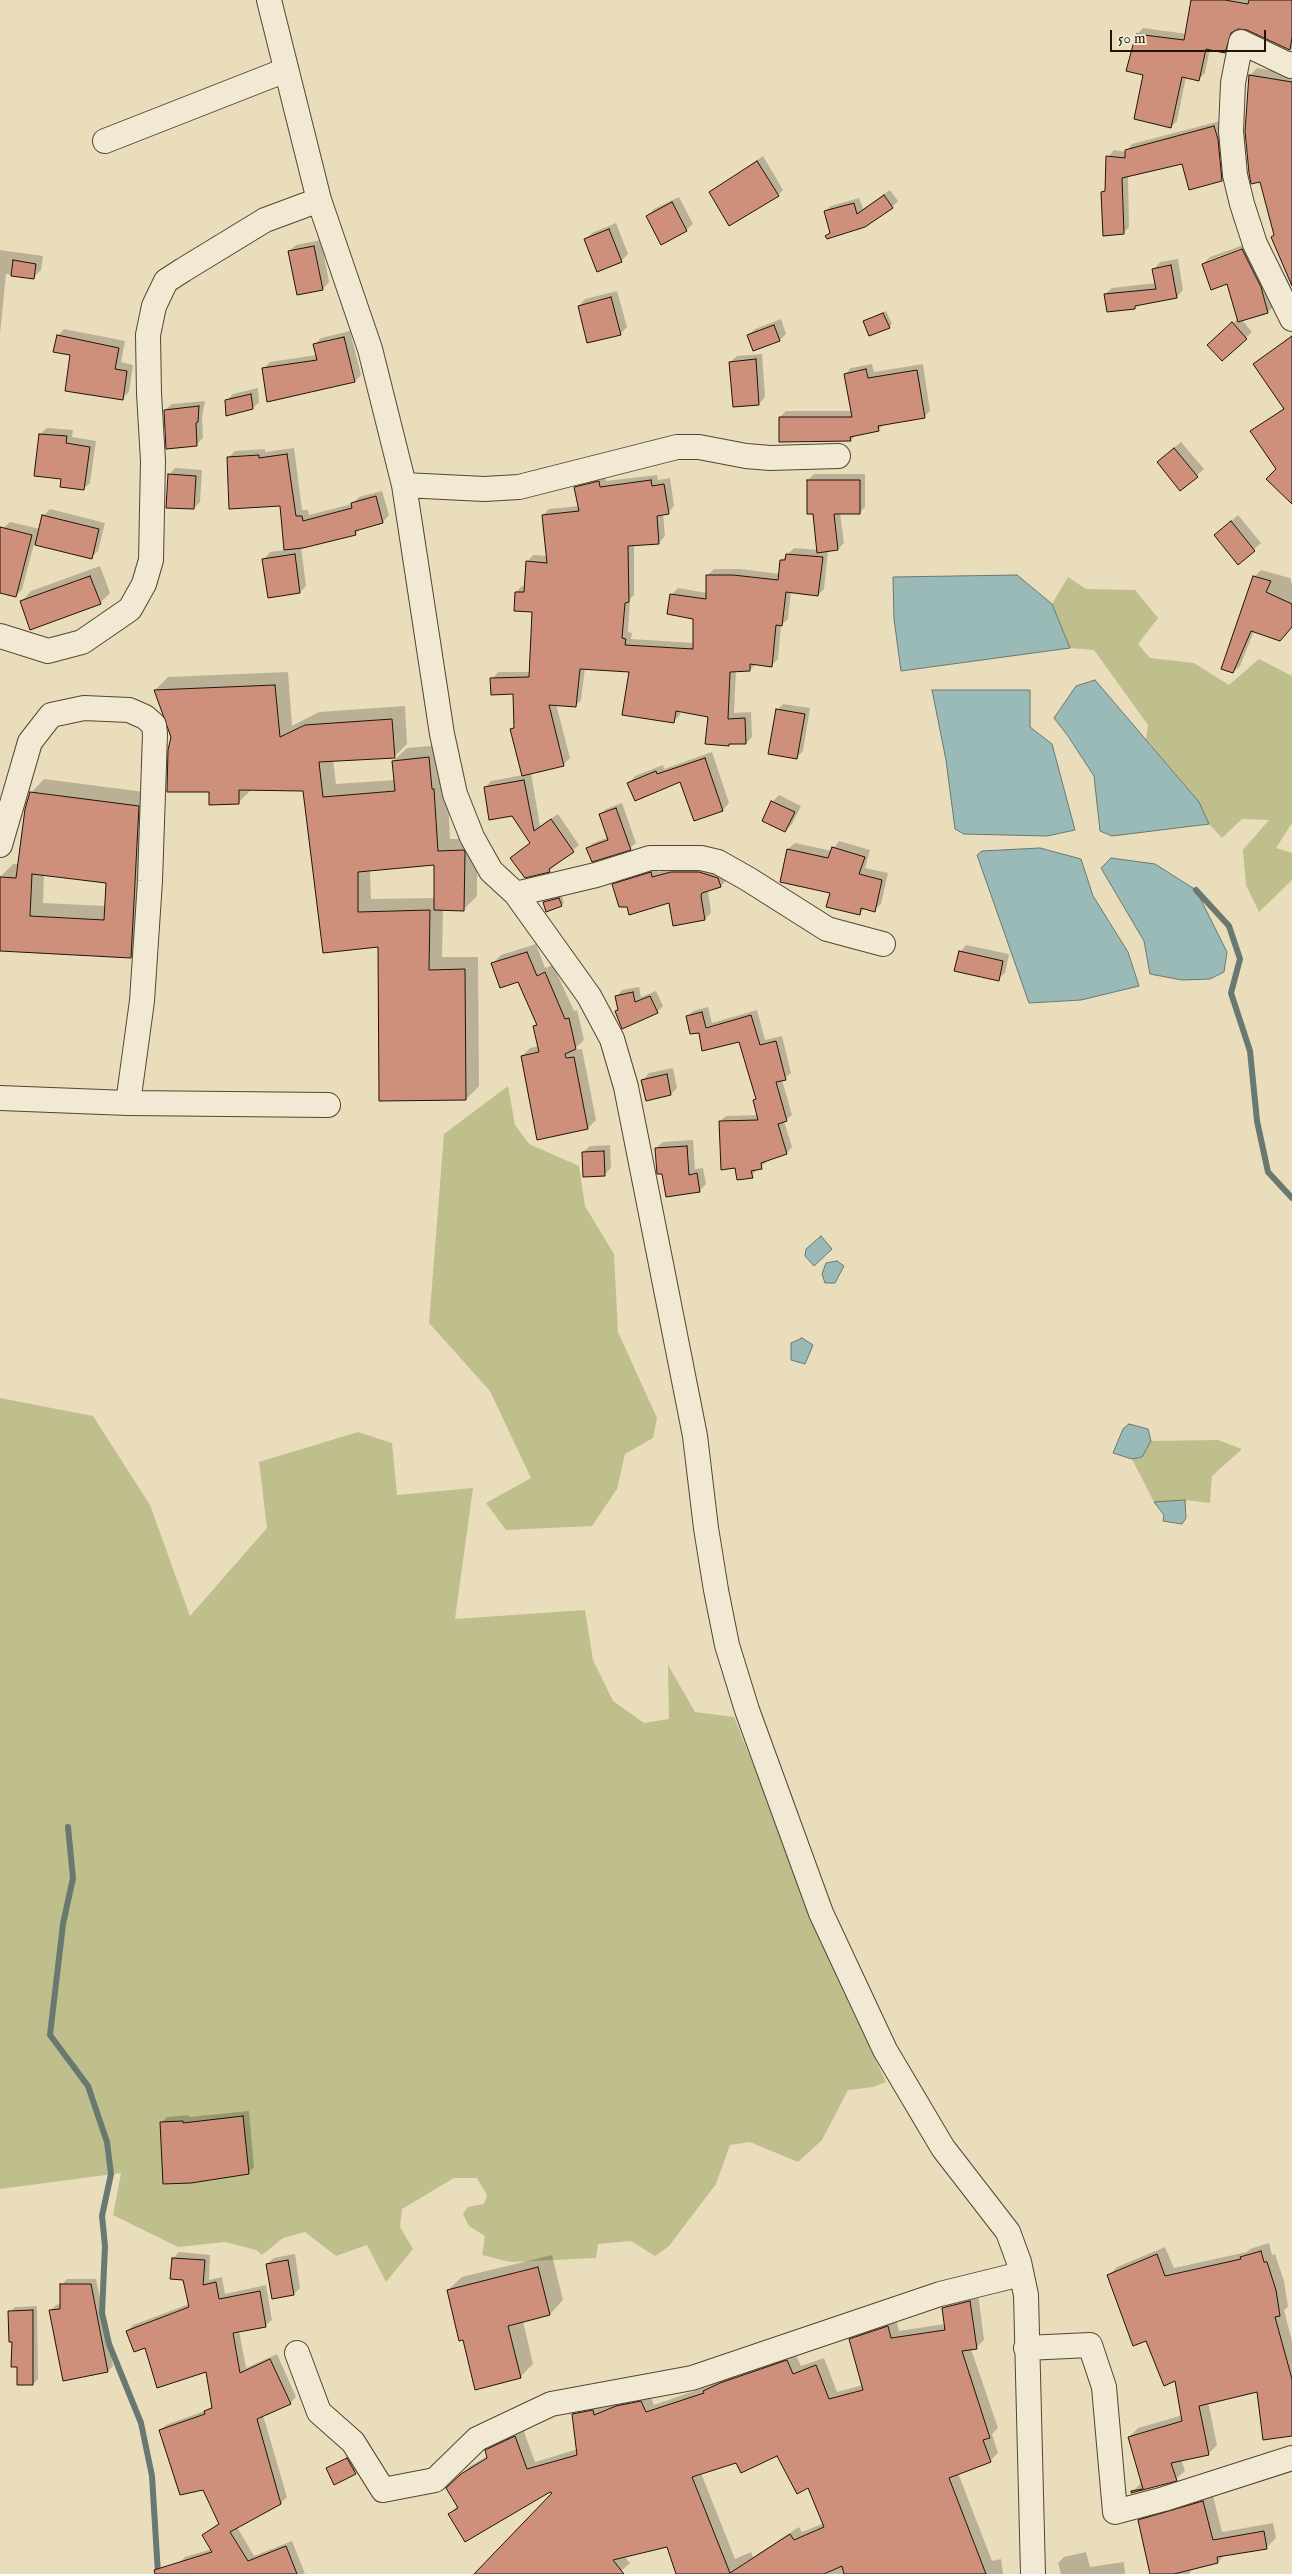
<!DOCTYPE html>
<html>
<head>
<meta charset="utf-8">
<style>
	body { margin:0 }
	#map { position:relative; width:1292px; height:2574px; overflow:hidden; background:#e9ddbc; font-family:"IM FELL English",serif }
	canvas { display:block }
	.scale { position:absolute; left:1110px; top:30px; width:156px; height:22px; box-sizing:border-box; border:2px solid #201407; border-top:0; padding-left:6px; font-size:15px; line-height:18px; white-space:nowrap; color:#201407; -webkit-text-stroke:4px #f1e9d3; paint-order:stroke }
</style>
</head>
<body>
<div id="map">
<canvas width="1292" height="2574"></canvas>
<div class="scale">50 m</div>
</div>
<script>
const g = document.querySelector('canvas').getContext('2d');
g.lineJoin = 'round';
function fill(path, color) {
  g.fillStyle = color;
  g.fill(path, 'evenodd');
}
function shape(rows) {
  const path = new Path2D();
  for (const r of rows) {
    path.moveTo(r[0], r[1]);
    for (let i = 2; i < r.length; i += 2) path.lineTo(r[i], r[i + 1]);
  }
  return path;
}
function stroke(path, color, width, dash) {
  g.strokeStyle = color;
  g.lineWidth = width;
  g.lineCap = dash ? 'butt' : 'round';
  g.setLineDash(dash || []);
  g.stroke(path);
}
fill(shape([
	[1068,577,1086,589,1135,590,1158,618,1138,644,1150,658,1194,663,1229,685,1259,659,1292,676,1292,823,1276,848,1292,853,1292,880,1259,912,1246,885,1243,850,1269,820,1242,819,1222,838,1209,824,1199,802,1146,739,1148,725,1094,650,1070,648,1052,604],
	[508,1086,515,1125,529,1144,579,1166,585,1206,614,1254,618,1332,657,1418,653,1438,625,1454,617,1489,592,1526,506,1530,486,1503,531,1478,490,1391,429,1323,444,1134],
	[0,1398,93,1416,150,1505,190,1616,267,1528,259,1462,358,1432,392,1443,397,1495,473,1488,455,1619,585,1610,593,1660,613,1701,644,1723,669,1719,668,1665,695,1712,734,1717,844,1993,886,2082,873,2087,848,2090,822,2140,798,2162,750,2142,730,2145,716,2184,669,2246,655,2256,631,2241,598,2244,596,2258,510,2262,482,2255,485,2236,469,2226,463,2214,468,2207,484,2204,487,2195,477,2178,454,2178,402,2209,400,2227,413,2249,386,2282,367,2245,336,2256,305,2232,283,2238,262,2255,256,2250,225,2242,178,2247,113,2215,121,2173,0,2189],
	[1218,1440,1242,1449,1212,1476,1210,1503,1185,1500,1154,1502,1132,1459,1142,1457,1151,1441]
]), '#bebf8c');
const water = shape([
	[1017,575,1052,604,1070,648,901,671,894,619,893,577,1017,575],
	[1095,680,1199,802,1209,824,1112,836,1100,831,1094,776,1068,736,1054,718,1076,686,1095,680],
	[932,690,1030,690,1030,727,1052,744,1075,830,1047,836,964,834,955,829,946,760,932,690],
	[1040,848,1081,859,1093,896,1128,952,1139,986,1081,1000,1029,1003,977,855,982,851,1040,848],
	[1111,858,1155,864,1196,890,1227,952,1224,972,1210,979,1182,980,1150,974,1144,941,1101,868,1111,858],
	[821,1236,832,1249,814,1266,805,1256,806,1249,821,1236],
	[837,1261,844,1266,835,1283,825,1283,822,1274,826,1263,837,1261],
	[802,1338,813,1345,805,1364,791,1360,791,1343,802,1338],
	[1129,1424,1148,1429,1151,1441,1142,1457,1132,1459,1113,1453,1123,1429,1129,1424],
	[1185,1500,1186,1518,1182,1524,1163,1521,1164,1515,1154,1502,1185,1500]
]);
fill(water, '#9abab8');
stroke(water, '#697871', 1);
fill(shape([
	[1192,0,1292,0,1292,49,1247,28,1236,29,1231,46,1224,52,1210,49,1205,73,1199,79,1186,77,1177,121,1171,127,1145,74,1137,34,1143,28,1187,34],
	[1257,68,1292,74,1292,282,1275,235,1246,131,1250,75],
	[1220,121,1228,174,1222,180,1183,162,1128,175,1129,227,1123,233,1102,193,1107,188,1108,157,1114,150,1126,152,1132,144],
	[763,156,783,190,778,195,710,193],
	[890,190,898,201,892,207,831,232,825,211,831,206,859,198,863,209],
	[679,197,693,224,686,230,647,216,654,209],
	[616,223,628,254,621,261,586,239,592,233],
	[321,240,329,282,323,289,289,251,296,245],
	[1249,243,1274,306,1268,312,1242,320,1252,332,1246,338,1215,338,1239,318,1228,283,1203,264,1210,257],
	[1248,246,1248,248,1209,262,1209,260],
	[0,250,43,256,41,270,33,278,6,274,0,334],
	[1178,259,1183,290,1177,297,1138,304,1135,308,1105,294,1112,288,1156,283,1154,269,1160,262],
	[617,291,627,327,620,334,579,306,585,299],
	[886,311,892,324,889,327,864,321],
	[781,319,786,334,780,340,754,350,748,336,755,329],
	[64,329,125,341,121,362,133,365,129,392,122,399,72,354,58,336],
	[350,331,361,375,355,381,263,369,270,362,317,355,314,345,321,338],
	[1292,336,1292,499,1277,469,1252,431,1284,408,1254,364],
	[762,354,765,397,759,404,730,362,737,356],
	[872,364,874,372,923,364,930,411,924,417,885,423,878,430,856,435,851,440,780,417,786,411,852,411,845,374,851,368],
	[258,388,259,402,253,408,227,400,233,394],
	[205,401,202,417,203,438,196,445,165,410,172,404],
	[47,428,73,430,72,437,96,441,90,483,83,489,62,478,36,475,40,434],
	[1181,442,1204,469,1181,490,1158,462],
	[294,448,302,510,308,510,309,515,352,504,359,497,382,491,389,515,383,522,362,528,356,533,301,547,306,586,300,592,269,596,264,559,270,552,285,550,281,505,229,457,235,451,265,449,265,452],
	[175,468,202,470,200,502,194,508,169,475],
	[814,474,865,474,865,507,859,513,840,513,844,543,838,549,828,550,824,589,818,595,791,591,788,619,781,625,778,659,772,665,756,664,750,670,736,670,734,713,751,712,752,737,746,743,728,745,709,716,680,711,680,715,673,722,631,671,585,668,581,700,575,706,556,704,570,758,563,765,531,773,540,826,558,814,579,845,549,871,518,852,531,842,513,814,485,788,491,781,523,775,512,729,515,726,515,693,492,679,498,672,530,672,533,611,516,592,522,586,526,586,527,562,533,555,547,556,543,515,549,509,580,506,576,488,582,481,605,475,606,481,657,475,658,480,670,478,674,506,668,513,663,513,665,536,659,543,634,545,634,595,630,599,628,632,632,633,631,639,694,643,694,618,672,594,678,588,707,593,707,576,714,569,740,569,780,574,781,561,794,548,818,550,808,480],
	[50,509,105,523,98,551,92,557,34,544,22,589,16,596,0,592,0,540,3,528,10,522,40,529,43,516],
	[1238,515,1261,543,1238,563,1222,529],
	[100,566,110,593,100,603,21,602,31,591],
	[1261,570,1290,578,1292,585,1292,627,1280,640,1254,631,1240,666,1233,672,1254,577],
	[288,672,292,726,319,712,405,706,407,744,394,757,333,760,336,784,395,780,393,761,407,748,441,745,447,776,450,839,477,839,477,896,464,909,443,909,442,957,478,957,479,1086,466,1099,380,946,324,951,304,790,252,789,239,802,211,791,172,737,155,690,168,677],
	[435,863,435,898,371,899,370,870],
	[783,704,810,708,803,751,796,758,777,710],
	[712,752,729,803,723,810,694,819,681,781,629,783,635,776,663,765,664,769],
	[44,779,152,793,144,944,131,957,0,949,0,877,13,864,19,864,31,793],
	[44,874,107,882,106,906,43,903],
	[779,795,801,806,792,824,785,831,772,802],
	[622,803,636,843,630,848,588,848,593,843,609,837,601,814,606,809],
	[839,841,870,850,865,868,888,873,881,904,874,910,865,908,859,914,831,892,788,849,795,843,832,851],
	[678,866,706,866,727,880,721,886,708,890,711,913,705,919,670,901,614,885,620,879,657,867,658,872],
	[562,896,564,903,561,905,544,902],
	[536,944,545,968,553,965,574,1011,577,1010,584,1040,573,1050,582,1049,596,1120,588,1128,522,1056,530,1048,539,1046,535,1027,538,1024,518,981,493,963,501,955],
	[966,945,1009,954,1005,973,998,979,960,952],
	[639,987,641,997,656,991,663,1006,657,1012,616,1011,619,1008,617,996,622,990],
	[708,1007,712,1023,757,1010,765,1040,782,1036,791,1073,782,1080,792,1115,784,1121,792,1147,787,1153,766,1160,767,1162,757,1169,752,1176,736,1167,720,1121,726,1116,758,1115,754,1100,757,1098,739,1040,700,1031,687,1017,693,1011],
	[673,1068,677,1088,671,1094,643,1080,649,1073],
	[693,1140,695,1169,703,1168,706,1184,699,1191,656,1148,663,1142],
	[610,1145,611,1168,604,1175,583,1152,590,1146],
	[249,2111,254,2167,248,2173,161,2123,167,2117,189,2115,189,2117],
	[1269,2243,1272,2255,1275,2254,1284,2281,1288,2307,1284,2310,1292,2341,1292,2435,1258,2391,1208,2402,1217,2445,1208,2454,1181,2459,1185,2471,1176,2479,1132,2492,1142,2482,1129,2437,1138,2428,1183,2415,1176,2380,1146,2339,1108,2276,1117,2267,1165,2247,1174,2268,1247,2252,1250,2249],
	[179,2252,210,2255,209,2280,222,2277,225,2294,266,2285,272,2320,265,2326,239,2331,246,2368,277,2354,296,2397,290,2403,263,2415,287,2497,281,2503,237,2527,254,2556,292,2541,305,2574,183,2574,179,2563,185,2557,212,2549,203,2535,220,2522,204,2488,160,2431,166,2425,207,2410,213,2405,207,2370,146,2346,127,2331,133,2325,189,2304,185,2279,173,2258],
	[295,2254,300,2288,294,2294,273,2298,267,2264,274,2258],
	[552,2255,563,2300,550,2314,523,2321,533,2364,520,2377,464,2339,448,2290,462,2277],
	[67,2279,96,2279,113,2366,108,2371,51,2310,56,2305,61,2304,62,2284],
	[978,2293,984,2340,976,2348,971,2349,998,2428,992,2434,998,2453,990,2461,958,2473,992,2561,1001,2559,1003,2574,677,2574,668,2545,624,2556,630,2563,618,2574,476,2574,553,2493,551,2490,450,2514,458,2505,448,2488,470,2466,488,2456,486,2451,495,2443,523,2429,535,2462,578,2449,573,2415,581,2406,601,2403,601,2408,625,2398,649,2394,654,2405,709,2386,712,2383,795,2353,801,2366,824,2358,837,2392,863,2385,851,2340,859,2332,896,2319,899,2331,945,2324,943,2308,951,2300],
	[777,2454,808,2486,824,2523,802,2532,799,2527,753,2557,751,2552,735,2559,701,2473,737,2461],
	[37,2306,38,2379,33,2384,19,2366,10,2312,15,2307],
	[350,2456,358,2470,335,2483,328,2468],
	[1212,2492,1222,2532,1273,2523,1276,2538,1267,2547,1226,2554,1218,2562,1193,2568,1189,2574,1151,2574,1139,2521,1148,2511],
	[1086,2552,1090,2567,1124,2562,1125,2574,1061,2574,1058,2563,1064,2557]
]), '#0003');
stroke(shape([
	[1196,890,1229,926,1240,959,1231,993,1250,1051,1257,1121,1268,1172,1292,1198],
	[68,1827,73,1878,63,1924,50,2035,88,2086,107,2142,111,2174,102,2216,105,2246,102,2313,109,2344,141,2423,152,2476,158,2574]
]), '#697871', 6);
const building = shape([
	[1191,0,1225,0,1248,4,1249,0,1292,0,1292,37,1290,50,1247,30,1238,29,1231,33,1225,53,1206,49,1199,81,1182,77,1171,128,1134,119,1143,75,1126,71,1136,34,1184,40,1191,0],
	[1249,75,1292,82,1292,286,1271,237,1274,235,1260,182,1251,184,1249,173,1245,131,1249,75],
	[1214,126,1218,139,1222,181,1189,190,1182,164,1122,178,1124,234,1103,236,1101,192,1105,191,1106,156,1125,158,1125,150,1214,126],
	[757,161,779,196,729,226,709,192,757,161],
	[884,195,893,208,865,227,827,239,825,236,830,233,824,211,854,203,857,214,884,195],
	[672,202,687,231,661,245,646,216,672,202],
	[609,229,622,262,597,272,584,239,609,229],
	[314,246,323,290,297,295,288,251,314,246],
	[1242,249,1261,287,1268,313,1238,322,1227,284,1211,290,1202,264,1242,249],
	[13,260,36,264,34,279,11,276,13,260],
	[1171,265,1177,298,1135,306,1135,309,1107,312,1104,294,1156,289,1152,269,1171,265],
	[611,297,621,335,587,343,578,306,611,297],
	[883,313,890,328,869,336,863,321,883,313],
	[1232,322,1247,339,1222,361,1207,345,1232,322],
	[774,325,780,341,753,351,747,335,774,325],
	[57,335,119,348,115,369,127,371,123,400,65,391,70,355,53,352,57,335],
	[1292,336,1292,504,1266,479,1276,469,1250,431,1284,409,1253,364,1292,336],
	[344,337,355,382,267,402,262,368,317,360,313,344,344,337],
	[756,359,759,405,733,407,729,362,756,359],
	[866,369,868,378,917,370,925,418,878,426,879,431,850,437,851,441,779,442,779,417,852,417,844,374,866,369],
	[251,394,253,409,226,416,225,400,251,394],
	[199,406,198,422,196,423,197,446,166,449,164,410,199,406],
	[39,434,67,436,66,443,90,447,84,490,60,487,61,479,34,476,39,434],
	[1174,448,1198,477,1180,491,1157,462,1174,448],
	[287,454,296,516,302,516,303,521,352,508,351,503,376,496,383,523,355,531,356,535,303,548,284,550,280,506,229,509,227,457,259,455,259,458,287,454],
	[168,474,196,476,194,509,166,508,168,474],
	[651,480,652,486,664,484,669,514,657,516,659,544,628,546,629,602,625,603,622,638,626,639,625,645,693,649,693,619,667,614,670,594,706,599,706,575,733,575,778,580,780,560,785,560,786,554,823,557,818,596,786,592,782,626,776,625,772,667,750,664,750,671,730,672,728,719,745,718,746,744,729,744,729,746,705,744,708,717,676,711,674,723,622,715,629,672,580,669,576,707,549,705,564,766,522,776,510,729,514,728,513,694,491,695,490,678,529,677,532,612,514,611,515,592,524,592,526,561,547,563,542,515,579,511,574,487,599,481,600,487,651,480],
	[807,480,860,480,860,514,834,514,838,550,817,553,813,514,807,514,807,480],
	[42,515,99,529,92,559,35,545,42,515],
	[1231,521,1255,551,1238,565,1214,535,1231,521],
	[0,527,32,535,16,597,0,593,0,527],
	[295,554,300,593,268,598,262,559,295,554],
	[90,576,101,604,30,630,20,601,90,576],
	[1253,576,1271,581,1266,592,1292,604,1292,627,1280,641,1251,631,1233,673,1221,669,1253,576],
	[275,685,280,737,305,725,392,719,395,758,319,762,323,797,395,791,392,761,429,757,432,789,434,789,438,851,464,850,465,852,464,911,434,910,434,865,358,872,358,912,430,910,429,970,465,969,466,1100,379,1101,378,947,323,953,303,791,239,790,239,804,209,805,209,792,167,792,168,750,171,737,154,690,275,685],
	[776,709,805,714,797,759,768,754,776,709],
	[705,758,723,811,694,821,680,782,635,801,627,783,656,771,657,774,705,758],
	[524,780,534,831,551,819,574,852,549,869,550,872,525,878,510,858,530,843,512,816,489,820,484,787,524,780],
	[30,792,139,806,131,958,0,951,0,877,16,878,25,809,30,792],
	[32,874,106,883,104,920,30,916,32,874],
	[771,801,795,812,785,832,762,821,771,801],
	[616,808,631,850,592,862,586,848,608,840,599,814,616,808],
	[832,847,865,857,859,874,882,880,875,912,861,908,860,915,826,907,830,893,780,882,787,849,828,858,832,847],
	[651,872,652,877,671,872,699,872,718,878,721,887,702,893,701,896,705,920,673,926,669,903,629,915,627,907,619,907,612,884,651,872],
	[559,898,562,906,546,912,543,902,559,898],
	[959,951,1003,961,999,981,954,971,959,951],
	[527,952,537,976,545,972,565,1019,569,1018,576,1049,565,1054,566,1058,574,1057,588,1129,537,1140,521,1056,539,1052,533,1026,537,1025,518,982,500,988,491,963,527,952],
	[633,992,635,1002,650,996,658,1013,622,1029,615,1011,618,1010,615,996,633,992],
	[702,1012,706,1028,751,1015,760,1045,776,1041,786,1080,776,1082,787,1121,778,1124,787,1154,761,1163,762,1169,751,1171,753,1178,737,1180,735,1168,721,1170,719,1121,758,1120,753,1100,756,1099,739,1042,702,1051,699,1033,690,1034,686,1016,702,1012],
	[667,1074,671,1095,646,1101,641,1080,667,1074],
	[687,1146,689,1175,697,1173,700,1192,666,1197,662,1174,657,1174,655,1148,687,1146],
	[604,1151,605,1176,583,1177,582,1152,604,1151],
	[243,2116,249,2174,191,2183,163,2184,160,2122,183,2121,183,2123,243,2116],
	[1261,2251,1264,2262,1267,2262,1276,2290,1280,2316,1275,2317,1292,2379,1292,2436,1263,2440,1257,2392,1199,2406,1209,2455,1171,2463,1177,2481,1131,2493,1131,2491,1143,2489,1128,2437,1182,2421,1175,2381,1164,2386,1146,2341,1133,2346,1107,2275,1157,2254,1165,2276,1241,2259,1240,2257,1261,2251],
	[172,2258,205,2260,203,2285,216,2282,219,2299,260,2291,266,2327,233,2333,240,2373,270,2359,291,2404,257,2419,281,2504,230,2532,248,2561,286,2546,297,2574,155,2574,154,2570,212,2552,202,2535,219,2524,203,2490,180,2495,159,2430,205,2414,204,2411,212,2408,206,2372,157,2388,145,2348,134,2352,126,2331,189,2307,183,2280,170,2279,172,2258],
	[288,2260,294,2295,272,2299,266,2264,288,2260],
	[538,2267,550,2315,508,2326,521,2378,475,2390,463,2340,459,2341,447,2290,538,2267],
	[60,2284,91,2284,108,2372,63,2381,49,2310,60,2309,60,2284],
	[970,2301,977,2349,962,2351,990,2438,983,2440,991,2462,949,2478,986,2574,844,2574,842,2566,824,2574,676,2574,667,2547,613,2560,624,2574,474,2574,552,2493,550,2492,465,2542,448,2514,458,2508,446,2488,461,2474,487,2458,485,2450,515,2436,527,2469,577,2455,572,2414,593,2410,594,2415,616,2406,641,2401,646,2412,704,2393,703,2391,720,2383,787,2360,793,2374,816,2365,829,2399,863,2390,849,2339,888,2326,891,2338,945,2330,942,2308,970,2301],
	[777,2456,797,2494,808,2488,824,2527,794,2540,790,2534,730,2573,692,2477,736,2463,741,2473,777,2456],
	[33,2310,33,2385,17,2385,17,2367,11,2367,12,2342,9,2342,8,2311,33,2310],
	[347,2458,356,2474,334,2485,326,2468,347,2458],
	[1203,2501,1213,2540,1264,2531,1267,2549,1217,2557,1218,2563,1174,2574,1150,2574,1138,2520,1203,2501]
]);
fill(building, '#cf907b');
stroke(building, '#201407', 1);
const street = shape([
	[269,0,319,200,370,349,404,485,442,734,455,794,472,837,491,871,516,894,589,996,612,1039,626,1087,695,1436,706,1528,716,1590,727,1645,747,1710,821,1913,885,2050,943,2148,1008,2232,1019,2262,1026,2295,1033,2574],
	[1292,64,1291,66,1241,42,1233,83,1231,131,1235,175,1242,204,1255,244,1292,319],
	[105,141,286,70],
	[404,485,484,489,519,487,677,447,699,447,746,456,770,458,838,456],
	[0,636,48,651,82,642,130,609,144,584,151,560,153,461,149,393,148,335,154,306,166,281,183,270,265,220,319,200],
	[0,845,30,742,51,715,84,708,129,710,145,717,154,725,155,734,150,881,142,1001,128,1103],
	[516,894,596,875,650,858,701,858,718,862,748,879,827,929,883,944],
	[0,1098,128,1103,328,1105],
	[1026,2348,1090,2345,1104,2387,1115,2512,1164,2499,1292,2458],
	[297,2353,319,2412,353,2442,383,2490,435,2480,477,2439,551,2404,692,2378,940,2294,1021,2274]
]);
stroke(street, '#524634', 26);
stroke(street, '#f1e9d3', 24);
</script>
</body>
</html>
